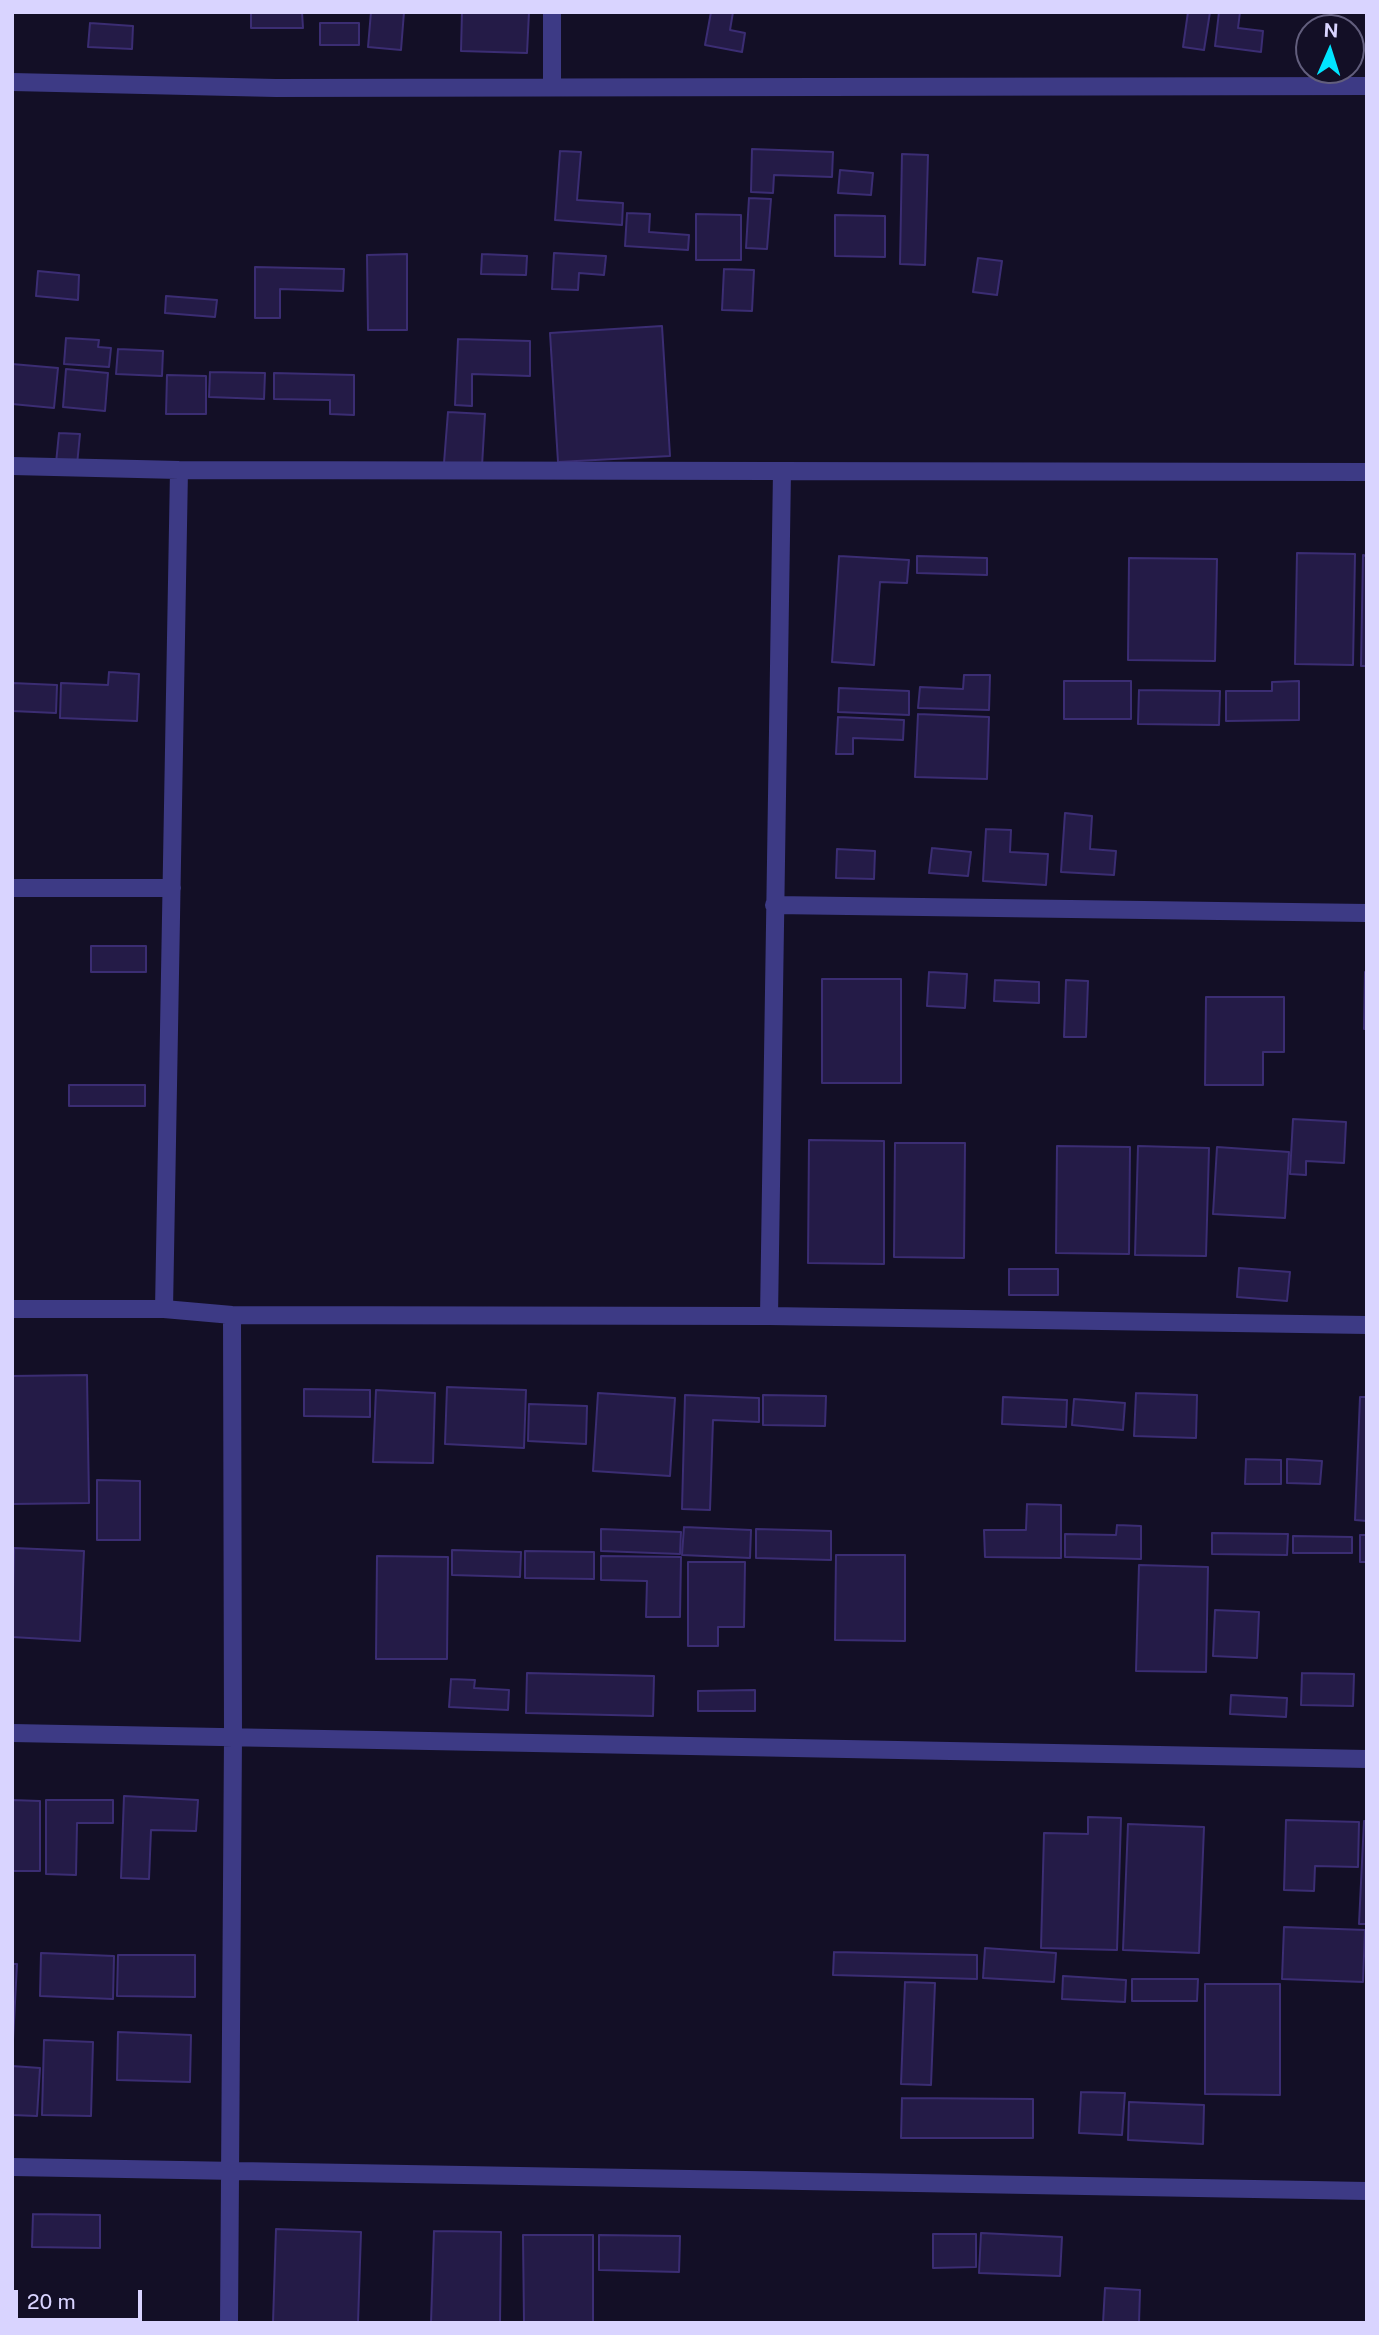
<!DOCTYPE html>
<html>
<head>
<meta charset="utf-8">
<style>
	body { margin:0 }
	#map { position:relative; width:1379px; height:2335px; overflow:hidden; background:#130f26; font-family:"Public Sans",sans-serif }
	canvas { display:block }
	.frame { position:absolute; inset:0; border:14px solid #d9d4ff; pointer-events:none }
	.north { position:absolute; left:1295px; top:14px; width:70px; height:70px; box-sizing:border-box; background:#130f26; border:2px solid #625e7d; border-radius:50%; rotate:3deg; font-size:19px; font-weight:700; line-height:28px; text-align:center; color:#d9d4ff }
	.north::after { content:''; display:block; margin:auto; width:24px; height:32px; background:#00e5ff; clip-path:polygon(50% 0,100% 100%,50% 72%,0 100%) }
	.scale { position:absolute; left:14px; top:2290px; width:128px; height:32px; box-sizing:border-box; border:4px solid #d9d4ff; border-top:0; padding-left:9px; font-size:21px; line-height:24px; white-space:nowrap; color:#d9d4ff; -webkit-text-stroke:5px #130f26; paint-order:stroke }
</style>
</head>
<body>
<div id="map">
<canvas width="1379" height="2335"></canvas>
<div class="frame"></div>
<div class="north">N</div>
<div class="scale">20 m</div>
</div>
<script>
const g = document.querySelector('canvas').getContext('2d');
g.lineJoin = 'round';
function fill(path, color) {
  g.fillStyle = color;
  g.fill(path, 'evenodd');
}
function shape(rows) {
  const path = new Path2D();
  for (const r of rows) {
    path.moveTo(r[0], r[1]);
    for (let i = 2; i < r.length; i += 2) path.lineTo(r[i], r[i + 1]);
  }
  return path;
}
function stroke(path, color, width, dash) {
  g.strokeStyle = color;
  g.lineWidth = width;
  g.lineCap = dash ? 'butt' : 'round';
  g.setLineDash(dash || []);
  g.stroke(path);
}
const building = shape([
	[251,12,302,12,303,28,251,28,251,12],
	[371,12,404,12,401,50,368,47,371,12],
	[462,12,529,12,527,53,461,51,462,12],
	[711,12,733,12,730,30,745,33,742,52,705,45,711,12],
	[1188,12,1210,12,1204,50,1183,47,1188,12],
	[1219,12,1240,12,1238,28,1263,31,1261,52,1215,46,1219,12],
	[90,23,133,26,132,49,88,47,90,23],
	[320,23,359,23,359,45,320,45,320,23],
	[752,149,833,152,832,177,774,175,773,193,751,192,752,149],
	[560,151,581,152,577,200,623,203,622,225,555,220,560,151],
	[902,154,928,155,925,265,900,264,902,154],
	[840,170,873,173,871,195,838,193,840,170],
	[749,198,771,199,767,249,746,248,749,198],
	[627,213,650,214,649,232,689,235,688,250,625,246,627,213],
	[696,214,741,215,741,260,696,260,696,214],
	[835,215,885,216,885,257,835,256,835,215],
	[554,253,606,256,604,275,579,273,578,290,552,289,554,253],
	[407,254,407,330,368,330,367,255,407,254],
	[482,254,527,256,526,275,481,274,482,254],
	[978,258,1002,261,997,295,973,292,978,258],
	[255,267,344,269,343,291,280,289,280,318,255,318,255,267],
	[724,269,754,270,752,311,722,310,724,269],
	[38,271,79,275,78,300,36,296,38,271],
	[166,296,217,300,215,317,165,313,166,296],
	[662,326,670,456,558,462,550,333,662,326],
	[66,338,99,340,98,347,111,348,109,367,64,364,66,338],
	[458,339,530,341,530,376,472,374,472,406,455,405,458,339],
	[118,349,163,351,162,376,116,374,118,349],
	[12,364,58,368,54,408,12,404,12,364],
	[66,369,108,373,105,411,63,407,66,369],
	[210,372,265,373,264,399,209,397,210,372],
	[274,373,354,375,354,415,330,414,330,400,274,399,274,373],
	[167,375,206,376,206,414,166,414,167,375],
	[448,412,485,414,482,466,444,463,448,412],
	[59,433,80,434,77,465,56,463,59,433],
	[1297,553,1355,554,1353,665,1295,664,1297,553],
	[1363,555,1367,556,1367,666,1361,666,1363,555],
	[839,556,909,560,907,583,880,582,874,665,832,662,839,556],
	[917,556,987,558,987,575,917,573,917,556],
	[1129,558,1217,559,1215,661,1128,660,1129,558],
	[109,672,139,674,137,721,60,718,61,683,108,685,109,672],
	[964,675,990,675,989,710,918,708,920,687,963,689,964,675],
	[1064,681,1131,681,1131,719,1064,719,1064,681],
	[1299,681,1299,720,1226,721,1226,691,1272,691,1272,682,1299,681],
	[12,683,57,685,56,713,12,711,12,683],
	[839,688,909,691,909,715,838,712,839,688],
	[1139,690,1220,691,1219,725,1138,724,1139,690],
	[918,714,989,717,987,779,915,777,918,714],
	[838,717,904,720,903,740,853,738,853,754,836,754,838,717],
	[1065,813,1092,816,1090,849,1116,851,1114,875,1061,872,1065,813],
	[986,829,1011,830,1010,852,1048,854,1046,885,983,881,986,829],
	[932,848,971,852,968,876,929,873,932,848],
	[837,849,875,851,874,879,836,878,837,849],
	[91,946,146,946,146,972,91,972,91,946],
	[929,972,967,974,965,1008,927,1006,929,972],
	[1365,972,1367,972,1367,1029,1364,1029,1365,972],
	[822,979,901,979,901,1083,822,1083,822,979],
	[995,980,1039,982,1039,1003,994,1001,995,980],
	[1066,980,1088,981,1086,1037,1064,1037,1066,980],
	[1206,997,1284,997,1284,1052,1263,1052,1263,1085,1205,1085,1206,997],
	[69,1085,145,1085,145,1106,69,1106,69,1085],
	[1293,1119,1346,1122,1344,1163,1306,1161,1306,1175,1290,1174,1293,1119],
	[809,1140,884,1141,884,1264,808,1263,809,1140],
	[895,1143,965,1143,964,1258,894,1257,895,1143],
	[1057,1146,1130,1147,1129,1254,1056,1253,1057,1146],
	[1138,1146,1209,1148,1206,1256,1135,1255,1138,1146],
	[1217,1147,1289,1152,1285,1218,1213,1214,1217,1147],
	[1239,1268,1290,1272,1287,1301,1237,1297,1239,1268],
	[1009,1269,1058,1269,1058,1295,1009,1295,1009,1269],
	[87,1375,89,1503,12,1504,12,1376,87,1375],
	[447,1387,526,1390,524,1448,445,1444,447,1387],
	[304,1389,370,1390,370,1417,304,1416,304,1389],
	[376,1390,435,1393,433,1463,373,1462,376,1390],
	[598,1393,675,1398,670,1476,593,1471,598,1393],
	[1136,1393,1197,1395,1196,1438,1134,1436,1136,1393],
	[685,1395,759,1398,759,1422,713,1420,710,1510,682,1509,685,1395],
	[763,1395,826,1396,825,1426,763,1425,763,1395],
	[1003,1397,1067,1400,1066,1427,1002,1424,1003,1397],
	[1360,1397,1367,1397,1367,1521,1355,1520,1360,1397],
	[1074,1399,1125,1403,1123,1430,1072,1425,1074,1399],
	[529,1404,587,1406,586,1444,528,1441,529,1404],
	[1246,1459,1281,1460,1281,1484,1245,1484,1246,1459],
	[1287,1459,1322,1461,1320,1484,1287,1483,1287,1459],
	[97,1480,140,1481,140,1540,97,1540,97,1480],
	[1027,1504,1061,1505,1061,1558,985,1557,984,1530,1026,1530,1027,1504],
	[1117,1525,1141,1526,1141,1559,1065,1557,1065,1534,1116,1535,1117,1525],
	[684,1527,751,1530,750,1558,682,1555,684,1527],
	[601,1529,681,1532,680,1554,601,1551,601,1529],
	[756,1529,831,1531,831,1560,756,1558,756,1529],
	[1212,1533,1288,1534,1287,1555,1212,1554,1212,1533],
	[1360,1535,1367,1535,1367,1562,1360,1562,1360,1535],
	[1293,1536,1352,1537,1352,1553,1293,1553,1293,1536],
	[14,1548,84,1551,80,1641,12,1637,14,1548],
	[452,1550,521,1552,520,1577,452,1575,452,1550],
	[525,1551,594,1552,594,1579,525,1578,525,1551],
	[836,1555,905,1555,905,1641,835,1640,836,1555],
	[377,1556,448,1557,447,1659,376,1659,377,1556],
	[601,1556,681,1557,680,1617,646,1617,647,1581,601,1580,601,1556],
	[688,1562,745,1562,744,1627,718,1627,718,1646,688,1646,688,1562],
	[1139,1565,1208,1567,1206,1672,1136,1671,1139,1565],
	[1215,1610,1259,1612,1257,1658,1213,1656,1215,1610],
	[527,1673,654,1676,653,1716,526,1713,527,1673],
	[1302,1673,1354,1674,1353,1706,1301,1705,1302,1673],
	[451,1679,475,1680,474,1688,509,1690,508,1710,449,1707,451,1679],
	[755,1690,755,1711,698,1711,698,1691,755,1690],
	[1231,1695,1287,1698,1286,1717,1230,1714,1231,1695],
	[124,1796,198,1800,196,1831,151,1830,149,1879,121,1878,124,1796],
	[12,1800,40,1801,40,1871,12,1871,12,1800],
	[46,1800,113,1800,113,1823,77,1823,76,1875,46,1874,46,1800],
	[1088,1817,1121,1818,1117,1950,1041,1948,1044,1833,1088,1834,1088,1817],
	[1286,1820,1359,1822,1358,1867,1315,1866,1314,1891,1284,1890,1286,1820],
	[1364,1821,1367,1821,1367,1924,1359,1924,1364,1821],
	[1128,1824,1204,1827,1199,1953,1123,1950,1128,1824],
	[1284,1927,1365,1930,1363,1982,1282,1979,1284,1927],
	[985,1948,1056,1953,1054,1982,983,1978,985,1948],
	[834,1952,977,1955,977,1979,833,1975,834,1952],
	[41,1953,114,1956,113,1999,40,1996,41,1953],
	[118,1955,195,1955,195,1997,117,1996,118,1955],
	[12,1964,17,1964,12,2059,12,1964],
	[1063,1976,1126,1980,1125,2002,1062,1999,1063,1976],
	[1132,1979,1198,1979,1197,2001,1132,2001,1132,1979],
	[905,1982,935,1983,931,2085,901,2084,905,1982],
	[1205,1984,1280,1984,1280,2095,1205,2094,1205,1984],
	[118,2032,191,2035,190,2082,117,2080,118,2032],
	[44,2040,93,2042,91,2116,42,2115,44,2040],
	[12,2066,40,2068,37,2116,12,2115,12,2066],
	[1081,2092,1125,2093,1122,2135,1079,2133,1081,2092],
	[902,2098,1033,2099,1033,2138,901,2138,902,2098],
	[1129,2102,1204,2105,1203,2144,1128,2140,1129,2102],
	[33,2214,100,2215,100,2248,32,2247,33,2214],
	[276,2229,361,2232,358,2323,273,2323,276,2229],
	[434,2231,501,2232,500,2323,431,2323,434,2231],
	[981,2233,1062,2237,1060,2276,979,2273,981,2233],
	[933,2234,976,2234,976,2267,933,2268,933,2234],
	[523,2235,593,2235,593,2323,524,2323,523,2235],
	[599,2235,680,2236,679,2272,599,2270,599,2235],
	[1105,2288,1140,2290,1139,2323,1103,2323,1105,2288]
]);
fill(building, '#241b47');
stroke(building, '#3b2d73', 2);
stroke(shape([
	[12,82,276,88,1367,86],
	[552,87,552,12],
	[12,466,179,470,1367,472],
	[12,888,172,888],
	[774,905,1367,913],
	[12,1309,164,1309,232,1315,769,1316,1367,1325],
	[164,1309,179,470],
	[769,1316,782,471],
	[12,1733,1367,1759],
	[12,2167,1367,2191],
	[229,2323,233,1737,232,1315]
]), '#3d3a85', 18);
</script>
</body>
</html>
